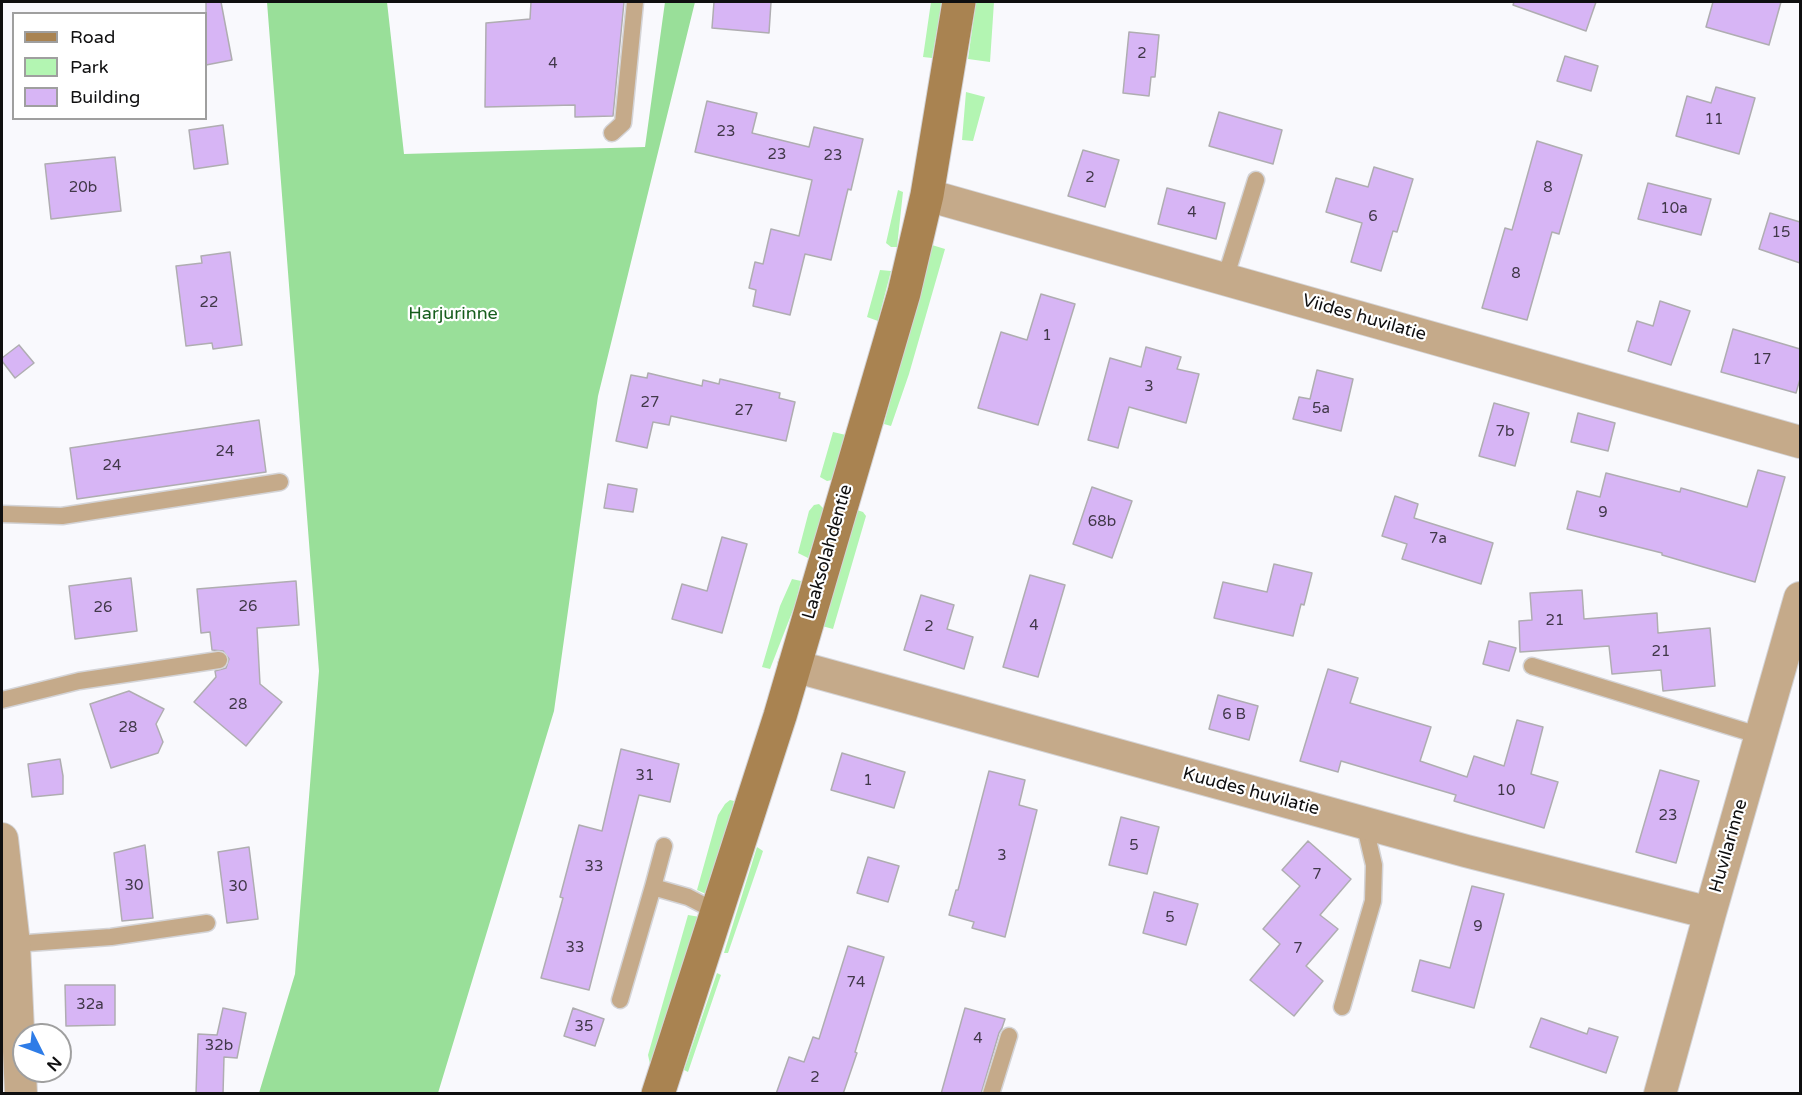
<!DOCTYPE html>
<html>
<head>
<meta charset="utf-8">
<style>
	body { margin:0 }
	#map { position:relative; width:1802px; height:1095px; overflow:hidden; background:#f9f9fd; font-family:"Varela Round",sans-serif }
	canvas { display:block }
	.frame { position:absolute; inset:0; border:3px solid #0f0f10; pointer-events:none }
	.legend { position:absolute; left:12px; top:12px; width:195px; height:108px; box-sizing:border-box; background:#fff; border:2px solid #9f9f9f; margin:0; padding:8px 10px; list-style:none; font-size:18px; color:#0f0f10 }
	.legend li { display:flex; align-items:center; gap:12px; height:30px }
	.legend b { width:30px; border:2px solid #9f9f9f }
	.north { position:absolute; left:12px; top:1023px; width:60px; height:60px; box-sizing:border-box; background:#fff; border:2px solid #9f9f9f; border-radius:50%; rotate:132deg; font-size:16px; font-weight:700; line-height:24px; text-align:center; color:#0f0f10 }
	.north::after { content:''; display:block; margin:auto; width:21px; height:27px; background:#2e7ce7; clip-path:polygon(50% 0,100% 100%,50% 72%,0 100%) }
</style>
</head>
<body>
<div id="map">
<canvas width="1802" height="1095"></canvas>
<div class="frame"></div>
<ul class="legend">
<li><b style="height:8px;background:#a98351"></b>Road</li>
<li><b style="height:16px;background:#b3f5b2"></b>Park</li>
<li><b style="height:16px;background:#d7b5f5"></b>Building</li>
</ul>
<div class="north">N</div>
</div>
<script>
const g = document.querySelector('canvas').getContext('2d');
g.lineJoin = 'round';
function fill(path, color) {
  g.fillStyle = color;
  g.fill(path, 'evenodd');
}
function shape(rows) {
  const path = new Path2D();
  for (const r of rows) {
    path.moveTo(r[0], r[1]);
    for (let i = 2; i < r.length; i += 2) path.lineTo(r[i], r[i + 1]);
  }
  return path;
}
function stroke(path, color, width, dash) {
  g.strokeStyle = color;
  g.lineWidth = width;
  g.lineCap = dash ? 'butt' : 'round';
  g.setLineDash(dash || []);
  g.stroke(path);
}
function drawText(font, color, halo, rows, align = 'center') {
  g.font = font + ' "Varela Round",sans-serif';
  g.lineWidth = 4.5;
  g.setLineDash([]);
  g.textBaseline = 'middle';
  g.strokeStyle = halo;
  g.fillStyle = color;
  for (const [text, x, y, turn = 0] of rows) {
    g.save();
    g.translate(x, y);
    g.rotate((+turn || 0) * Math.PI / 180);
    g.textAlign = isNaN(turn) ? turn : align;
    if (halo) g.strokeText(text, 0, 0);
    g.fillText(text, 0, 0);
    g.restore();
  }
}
fill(shape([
	[931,2,941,2,940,14,932,58,923,57],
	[976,2,994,2,990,62,968,59],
	[966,92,985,97,973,141,962,140],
	[898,190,903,192,897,247,891,247,886,243],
	[932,245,945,249,909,374,891,426,884,424],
	[880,270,891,271,878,321,867,317],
	[833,432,846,435,832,480,827,481,820,477],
	[819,504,824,509,808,558,798,553,809,511,814,505],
	[857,510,863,512,866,516,833,629,822,626],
	[792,579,801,581,795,605,770,669,762,667,780,606],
	[730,800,734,801,728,827,708,895,697,890,718,815,725,804],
	[757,847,763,851,761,857,728,953,724,953],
	[688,915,700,917,654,1058,650,1064,648,1055],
	[717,973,721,975,688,1072,684,1070]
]), '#b3f5b2');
fill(shape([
	[267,2,387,2,404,154,645,147,665,2,695,2,598,396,554,711,438,1093,259,1093,295,974,319,671]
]), '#99df99');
const building = shape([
	[206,2,221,2,232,60,206,65,206,2],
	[531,2,624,2,613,116,575,117,575,105,485,107,486,23,530,19,531,2],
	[714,2,771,2,769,33,712,28,714,2],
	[1514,2,1596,2,1586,31,1513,5,1514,2],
	[1713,2,1781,2,1769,45,1706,27,1713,2],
	[1129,32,1159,35,1155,77,1151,77,1149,96,1123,93,1129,32],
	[1565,56,1598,66,1591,91,1557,81,1565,56],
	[1716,87,1755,98,1739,154,1676,136,1687,96,1711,103,1716,87],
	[707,101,757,113,752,133,809,147,814,127,863,139,851,190,848,189,831,260,805,254,790,315,753,306,756,290,749,288,755,262,763,264,771,229,799,236,812,180,695,152,707,101],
	[1219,112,1282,130,1273,164,1209,146,1219,112],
	[223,125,228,164,194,169,189,130,223,125],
	[1537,141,1582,155,1559,234,1552,232,1527,320,1482,308,1505,228,1512,230,1537,141],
	[1083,150,1119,160,1105,207,1068,196,1083,150],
	[115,157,121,211,51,219,45,164,115,157],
	[1374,167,1413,179,1397,232,1393,231,1381,271,1351,262,1362,223,1326,212,1336,178,1368,187,1374,167],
	[1648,183,1711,199,1701,235,1638,219,1648,183],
	[1167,188,1225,203,1216,239,1158,224,1167,188],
	[1770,213,1800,222,1800,263,1759,249,1770,213],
	[230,252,242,345,213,349,212,343,186,346,176,266,202,263,201,256,230,252],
	[1041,294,1075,304,1038,425,978,408,1001,332,1027,340,1041,294],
	[1660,301,1690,311,1671,365,1628,351,1637,321,1653,326,1660,301],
	[1733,329,1800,349,1800,379,1796,393,1721,372,1733,329],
	[19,345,34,363,15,378,2,361,2,358,19,345],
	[1146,347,1181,357,1177,369,1199,374,1186,423,1129,407,1118,448,1088,440,1110,358,1141,367,1146,347],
	[1317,370,1353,379,1341,431,1293,419,1299,397,1310,399,1317,370],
	[648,373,702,386,703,380,719,384,720,379,780,393,779,398,795,402,786,441,671,416,669,425,653,422,647,448,616,441,631,375,647,378,648,373],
	[1494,403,1529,413,1515,466,1479,456,1494,403],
	[1578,413,1615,423,1608,451,1571,442,1578,413],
	[259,420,266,472,77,499,70,448,259,420],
	[1758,470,1785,477,1755,582,1662,555,1662,553,1567,529,1577,491,1600,497,1606,473,1680,492,1681,488,1747,507,1758,470],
	[608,484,637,489,633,512,604,508,608,484],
	[1092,487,1132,501,1112,558,1073,544,1092,487],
	[1395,496,1418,504,1414,518,1493,543,1481,584,1402,559,1407,544,1382,536,1395,496],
	[722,537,747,544,722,633,672,619,682,584,707,591,722,537],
	[1274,564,1312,573,1304,605,1301,604,1293,636,1214,618,1223,582,1267,592,1274,564],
	[1030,575,1065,585,1038,677,1003,667,1030,575],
	[131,578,137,631,75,639,69,586,131,578],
	[296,581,299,625,257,628,260,684,282,702,246,746,194,702,216,677,215,671,226,668,229,659,223,651,212,650,210,632,201,633,197,589,296,581],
	[1582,590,1584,619,1657,613,1658,633,1710,628,1715,686,1663,691,1661,670,1612,674,1609,646,1520,652,1519,621,1532,620,1530,593,1582,590],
	[921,595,954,605,947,629,973,637,964,669,904,650,921,595],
	[1489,641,1516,648,1509,671,1483,664,1489,641],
	[1328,669,1358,678,1350,703,1431,727,1420,761,1467,777,1474,756,1504,766,1517,720,1543,727,1531,774,1558,782,1544,828,1454,801,1456,795,1341,761,1338,772,1300,761,1328,669],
	[129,691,164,709,156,724,163,742,158,753,111,768,90,704,129,691],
	[1218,695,1258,706,1249,740,1209,729,1218,695],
	[621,749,679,764,670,802,639,795,589,990,541,978,563,898,560,897,579,825,602,831,621,749],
	[842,753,905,772,894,808,831,790,842,753],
	[60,759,63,776,63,794,32,797,28,764,60,759],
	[1660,770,1699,781,1676,863,1636,852,1660,770],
	[989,771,1025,780,1019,805,1037,810,1005,937,972,928,974,922,949,915,956,890,958,890,989,771],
	[1121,817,1159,827,1147,874,1109,865,1121,817],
	[1308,841,1351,879,1320,915,1338,929,1306,966,1323,981,1294,1016,1250,980,1280,944,1263,929,1300,886,1282,870,1308,841],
	[145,845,153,918,122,921,114,853,145,845],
	[249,847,258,919,227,923,218,852,249,847],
	[868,857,899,866,888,902,857,893,868,857],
	[1472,886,1504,894,1474,1008,1412,991,1420,960,1450,968,1472,886],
	[1154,892,1198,904,1186,945,1143,933,1154,892],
	[848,946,884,957,855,1052,857,1053,843,1094,776,1094,789,1057,804,1062,813,1037,819,1039,848,946],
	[65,985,115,985,115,1025,66,1026,65,985],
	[223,1008,246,1013,237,1058,224,1057,223,1094,196,1094,198,1034,217,1035,223,1008],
	[573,1008,604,1019,595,1046,564,1036,573,1008],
	[965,1008,1005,1019,1002,1028,999,1033,981,1094,941,1094,965,1008],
	[1541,1018,1587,1034,1589,1028,1618,1037,1606,1073,1530,1047,1541,1018]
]);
fill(building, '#d7b5f5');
stroke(building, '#afadb1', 1.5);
const lane = shape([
	[612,133,623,123,635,2],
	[1225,279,1256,180],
	[2,514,62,516,280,482],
	[1532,666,1761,736],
	[2,700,79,681,219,660],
	[653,887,664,846],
	[14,944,111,937,207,923],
	[620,1000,653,887,688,897,717,912],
	[1342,1007,1373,901,1374,865,1364,823],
	[991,1094,1009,1036]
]);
const street = shape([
	[927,195,1800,442],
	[794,666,1466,851,1710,913],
	[2,839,14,944,21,1094],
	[1660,1094,1710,913,1800,598]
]);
const secondary = shape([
	[658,1094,780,716,904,293,927,195,959,2]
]);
stroke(lane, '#d4d4d7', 19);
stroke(street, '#d4d4d7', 34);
stroke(secondary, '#d4d4d7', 35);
stroke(lane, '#c5aa8a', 16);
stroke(street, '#c5aa8a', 32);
stroke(secondary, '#a98351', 33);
drawText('15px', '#413849', null, [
	["2",1142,54],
	["4",553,64],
	["11",1714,120],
	["23",726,132],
	["23",777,155],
	["23",833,156],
	["2",1090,178],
	["20b",83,188],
	["8",1548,188],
	["10a",1674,209],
	["4",1192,213],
	["6",1373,217],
	["15",1781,233],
	["8",1516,274],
	["22",209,303],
	["1",1047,336],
	["17",1762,360],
	["3",1149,387],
	["27",650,403],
	["5a",1321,409],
	["27",744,411],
	["7b",1505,432],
	["24",225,452],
	["24",112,466],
	["9",1603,513],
	["68b",1102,522],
	["7a",1438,539],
	["26",248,607],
	["26",103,608],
	["21",1555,621],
	["4",1034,626],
	["2",929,627],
	["21",1661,652],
	["28",238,705],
	["6 B",1234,715],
	["28",128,728],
	["31",645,776],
	["1",868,781],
	["10",1506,791],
	["23",1668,816],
	["5",1134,846],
	["3",1002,856],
	["33",594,867],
	["7",1317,875],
	["30",134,886],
	["30",238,887],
	["5",1170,918],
	["9",1478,927],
	["33",575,948],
	["7",1298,949],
	["74",856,983],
	["32a",90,1005],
	["35",584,1027],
	["4",978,1039],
	["32b",219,1046],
	["2",815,1078]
]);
drawText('18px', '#165d1c', '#fff', [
	["Harjurinne",453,314]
]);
drawText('18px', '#0f0f10', '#fff', [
	["Viides huvilatie",1364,318,16],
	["Laaksolahdentie",828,552,-74],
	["Kuudes huvilatie",1251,792,15],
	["Huvilarinne",1729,846,-74]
]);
</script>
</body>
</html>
